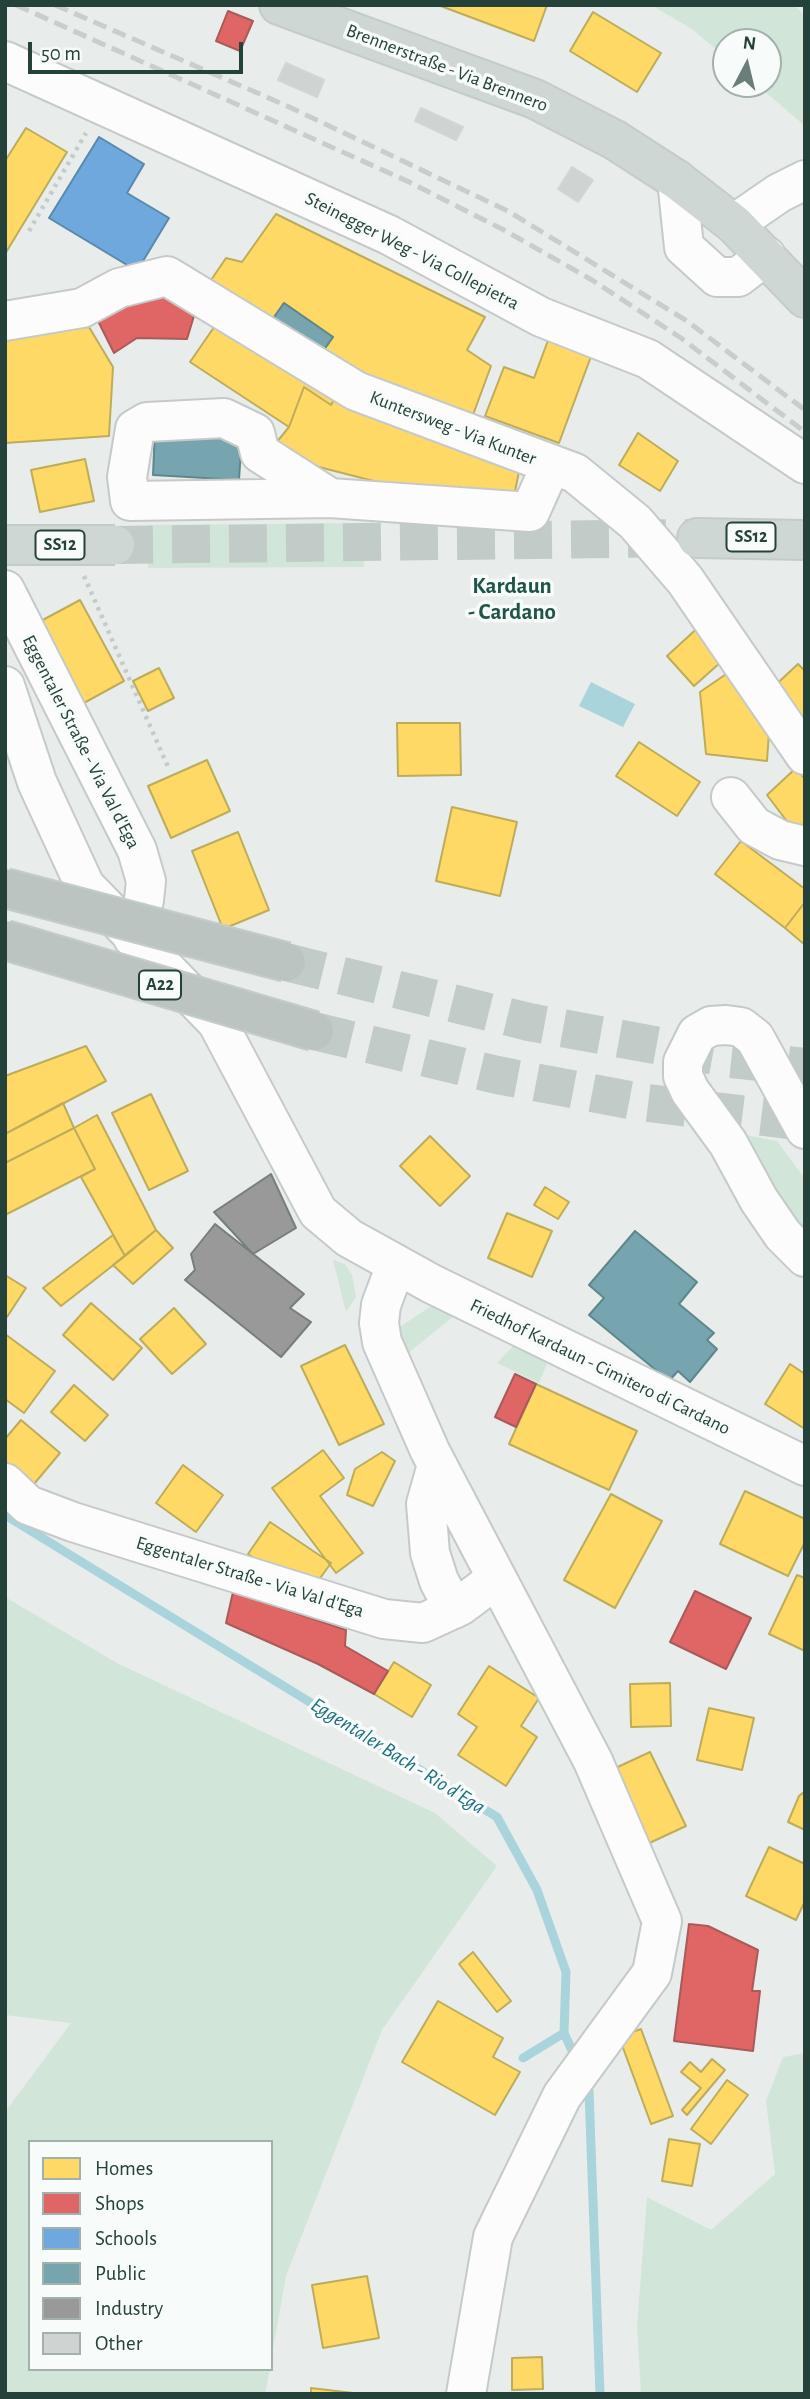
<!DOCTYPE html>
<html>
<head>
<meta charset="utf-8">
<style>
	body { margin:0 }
	#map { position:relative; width:810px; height:2399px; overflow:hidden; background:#e8edeb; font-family:"Alegreya Sans",sans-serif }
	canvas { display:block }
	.frame { position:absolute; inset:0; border:7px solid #24423a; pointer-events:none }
	.legend { position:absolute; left:28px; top:2140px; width:245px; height:231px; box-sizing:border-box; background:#f7fbf9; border:2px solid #a3b1ad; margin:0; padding:9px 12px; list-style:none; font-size:21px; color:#24423a }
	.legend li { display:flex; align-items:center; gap:14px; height:35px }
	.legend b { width:35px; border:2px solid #a3b1ad }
	.north { position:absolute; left:712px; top:28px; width:70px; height:70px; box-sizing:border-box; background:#f7fbf9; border:2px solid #a3b1ad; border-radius:50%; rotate:7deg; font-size:19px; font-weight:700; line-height:28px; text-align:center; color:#24423a }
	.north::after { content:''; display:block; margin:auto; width:24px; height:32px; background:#697e78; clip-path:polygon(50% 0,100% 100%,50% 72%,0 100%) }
	.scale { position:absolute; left:28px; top:42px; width:215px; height:32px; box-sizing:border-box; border:4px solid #24423a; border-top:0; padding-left:9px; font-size:21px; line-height:24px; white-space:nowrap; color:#24423a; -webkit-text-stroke:5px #f7fbf9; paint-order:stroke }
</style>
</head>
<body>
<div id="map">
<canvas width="810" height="2399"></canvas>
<div class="frame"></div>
<ul class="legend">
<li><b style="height:19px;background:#ffd966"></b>Homes</li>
<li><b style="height:19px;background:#e06666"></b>Shops</li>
<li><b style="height:19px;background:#6fa8dc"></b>Schools</li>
<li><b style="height:19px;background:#76a5af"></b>Public</li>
<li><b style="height:19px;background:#999"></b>Industry</li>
<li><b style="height:19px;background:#cfd4d2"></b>Other</li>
</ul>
<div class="north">N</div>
<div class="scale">50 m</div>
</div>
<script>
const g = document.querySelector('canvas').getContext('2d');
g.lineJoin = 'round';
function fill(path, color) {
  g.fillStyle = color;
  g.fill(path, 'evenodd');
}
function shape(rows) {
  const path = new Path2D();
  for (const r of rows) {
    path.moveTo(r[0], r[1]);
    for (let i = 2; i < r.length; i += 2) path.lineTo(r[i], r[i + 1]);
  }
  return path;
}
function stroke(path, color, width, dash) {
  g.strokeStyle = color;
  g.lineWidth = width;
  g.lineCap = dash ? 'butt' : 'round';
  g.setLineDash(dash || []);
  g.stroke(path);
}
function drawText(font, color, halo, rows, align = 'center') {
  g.font = font + ' "Alegreya Sans",sans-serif';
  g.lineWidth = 7;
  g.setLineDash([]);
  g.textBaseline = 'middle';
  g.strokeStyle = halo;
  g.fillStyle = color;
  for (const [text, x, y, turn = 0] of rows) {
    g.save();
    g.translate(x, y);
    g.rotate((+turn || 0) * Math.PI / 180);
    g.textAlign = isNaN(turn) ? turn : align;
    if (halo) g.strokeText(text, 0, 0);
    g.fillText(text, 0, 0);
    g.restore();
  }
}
fill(shape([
	[651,5,794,5,805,15,805,126,756,84,768,84,768,42,726,42,726,58,692,29],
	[363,523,364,567,148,568,148,525],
	[746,1135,777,1141,805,1179,805,1228,773,1194],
	[333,1260,345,1264,352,1275,356,1297,346,1312],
	[437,1302,459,1312,407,1354,397,1329],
	[517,1342,550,1357,539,1383,497,1363],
	[5,1597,117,1663,435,1813,497,1866,382,2030,286,2276,271,2360,271,2142,30,2142,30,2369,270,2369,265,2394,5,2394,5,2112,71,2023,5,2015],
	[805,2053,805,2394,641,2394,637,2326,647,2197,711,2230,775,2174,766,2101,783,2057]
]), '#d1e6d8');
fill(shape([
	[591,682,635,704,623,727,579,706]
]), '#a9d4db');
const homes = shape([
	[438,5,547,5,534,41,438,5],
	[593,12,661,53,637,92,570,51,593,12],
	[26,128,67,152,5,254,5,161,26,128],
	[276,214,485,317,467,350,491,366,470,423,316,361,333,337,284,303,267,327,207,286,226,258,242,262,276,214],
	[219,320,339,391,331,405,304,387,289,427,190,362,219,320],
	[89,327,113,367,109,436,5,443,5,337,89,327],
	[550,335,593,351,559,443,485,416,504,367,534,378,550,335],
	[304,387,331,405,339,391,521,462,513,501,393,486,319,467,276,443,289,427,304,387],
	[638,433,678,461,660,491,619,465,638,433],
	[85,459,94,501,40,512,31,470,85,459],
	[80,600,124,681,82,704,39,622,80,600],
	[703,623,731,653,694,686,667,656,703,623],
	[798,664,805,671,805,729,769,691,798,664],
	[159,668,174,698,148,711,133,681,159,668],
	[735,668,770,718,767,761,706,754,700,692,735,668],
	[397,723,460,723,461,775,398,776,397,723],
	[639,742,700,782,677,816,616,776,639,742],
	[207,760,230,811,171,838,148,786,207,760],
	[796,768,805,779,805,829,789,824,767,795,796,768],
	[452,807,517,822,500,896,436,881,452,807],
	[238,832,269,910,223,929,192,851,238,832],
	[741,841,805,889,805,902,785,928,715,874,741,841],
	[805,902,805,945,785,928,805,902],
	[86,1046,106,1081,5,1134,5,1076,86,1046],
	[151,1094,188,1171,149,1190,112,1113,151,1094],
	[63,1103,74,1128,5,1163,5,1134,63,1103],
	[97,1115,156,1230,125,1256,81,1177,95,1169,74,1128,97,1115],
	[74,1128,95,1169,5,1215,5,1163,74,1128],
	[430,1136,470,1176,440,1206,400,1166,430,1136],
	[545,1187,569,1202,558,1219,534,1205,545,1187],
	[507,1213,552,1231,532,1277,488,1258,507,1213],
	[156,1230,173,1248,133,1284,113,1265,156,1230],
	[113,1235,125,1256,61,1306,43,1288,113,1235],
	[5,1275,26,1288,7,1317,5,1317,5,1275],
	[91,1303,142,1348,113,1380,63,1335,91,1303],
	[174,1308,206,1344,172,1374,140,1339,174,1308],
	[5,1334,55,1371,24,1413,5,1399,5,1334],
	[345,1345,384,1424,339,1445,301,1366,345,1345],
	[790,1364,805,1374,805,1429,765,1404,790,1364],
	[536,1384,637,1431,609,1490,509,1444,536,1384],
	[74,1385,108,1415,85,1441,51,1412,74,1385],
	[21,1420,60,1453,29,1490,5,1471,5,1439,21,1420],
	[323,1450,344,1478,320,1496,363,1553,336,1573,272,1488,323,1450],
	[382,1452,395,1461,373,1506,347,1495,355,1469,382,1452],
	[183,1465,223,1495,196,1532,156,1503,183,1465],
	[745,1491,805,1519,805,1542,788,1576,720,1544,745,1491],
	[611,1494,662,1521,615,1608,564,1580,611,1494],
	[270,1522,331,1563,308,1595,248,1554,270,1522],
	[797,1575,805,1578,805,1651,769,1634,797,1575],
	[394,1662,431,1685,412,1717,374,1694,394,1662],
	[489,1666,539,1698,521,1726,537,1737,506,1786,458,1755,477,1727,458,1714,489,1666],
	[670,1683,671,1726,631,1727,630,1684,670,1683],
	[709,1708,754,1718,742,1770,697,1760,709,1708],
	[650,1752,686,1826,643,1846,607,1772,650,1752],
	[805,1791,805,1830,788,1822,799,1796,805,1791],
	[769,1847,805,1864,805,1901,796,1920,746,1896,769,1847],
	[473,1952,511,2001,497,2012,459,1964,473,1952],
	[438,2001,503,2038,493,2057,520,2072,495,2115,402,2062,438,2001],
	[641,2029,673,2116,651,2124,619,2037,641,2029],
	[712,2059,725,2070,687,2115,682,2110,701,2088,681,2072,690,2062,701,2072,712,2059],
	[727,2080,748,2095,711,2144,691,2129,727,2080],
	[669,2139,700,2144,692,2186,662,2181,669,2139],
	[367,2276,379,2338,323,2348,312,2285,367,2276],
	[542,2357,543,2389,512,2390,512,2358,542,2357],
	[311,2388,353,2393,353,2394,311,2394,311,2388]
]);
fill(homes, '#ffd966');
stroke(homes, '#bdac59', 2);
const shops = shape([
	[228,11,253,21,240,51,216,41,228,11],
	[159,296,197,306,187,339,137,338,114,353,97,319,128,300,159,296],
	[515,1374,536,1384,516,1427,495,1417,515,1374],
	[695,1591,751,1618,726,1669,670,1642,695,1591],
	[233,1592,346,1630,345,1646,388,1671,374,1694,318,1664,226,1623,233,1592],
	[689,1924,708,1926,758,1950,752,1991,760,1991,753,2051,674,2041,689,1924]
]);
fill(shops, '#e06666');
stroke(shops, '#a85b59', 2);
const schools = shape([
	[99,137,144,164,127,193,169,218,137,271,49,218,99,137]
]);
fill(schools, '#6fa8dc');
stroke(schools, '#5889ab', 2);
const public = shape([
	[284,303,333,337,316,361,267,327,284,303],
	[155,428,242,433,239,480,153,475,155,428],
	[635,1231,697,1282,679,1304,714,1333,707,1340,717,1349,690,1382,678,1371,669,1381,589,1315,604,1298,589,1285,635,1231]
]);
fill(public, '#76a5af');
stroke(public, '#5d878c', 2);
const industry = shape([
	[271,1174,296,1228,253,1254,214,1212,271,1174],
	[215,1224,304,1294,290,1308,311,1322,281,1357,185,1280,195,1270,191,1254,215,1224]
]);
fill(industry, '#999');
stroke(industry, '#767f7c', 2);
stroke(shape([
	[5,1515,497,1817,537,1890,566,1972,564,2033,576,2059],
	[523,2058,564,2033],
	[585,2082,589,2091,600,2394]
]), '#a9d4db', 9);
const building = shape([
	[286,63,324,80,317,97,278,80,286,63],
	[421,108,463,127,456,140,415,121,421,108],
	[572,167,593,180,578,202,558,189,572,167]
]);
fill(building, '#cfd4d2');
stroke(building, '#d1d6d4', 2);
stroke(shape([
	[115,545,697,538]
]), '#c1cbc8', 38, [38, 19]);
stroke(shape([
	[286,962,529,1022,731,1059,805,1067],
	[314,1031,497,1075,640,1102,805,1122]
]), '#c1cbc8', 38, [38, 19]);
const minor = shape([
	[5,61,389,235,541,317,648,359,805,464],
	[677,180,684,247,717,277,738,277,766,256],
	[734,224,779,193,805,180],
	[5,321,82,308,119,288,167,276,356,391,575,473,635,522,685,580,805,755],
	[330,498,260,453,255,433,224,418,147,422,135,429,127,477,130,501,330,498,530,512,551,465],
	[5,590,137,850,146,881,144,900,133,938],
	[5,686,37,782,85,886,217,1022,318,1212,349,1238,432,1284,805,1466],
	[731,797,754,826,780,840,805,846],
	[805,1129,755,1038,741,1027,726,1025,711,1026,697,1034,683,1062,683,1076,690,1091,728,1143,759,1200,783,1235,805,1257],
	[396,1265,381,1305,379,1323,382,1342,430,1451,593,1761,662,1921,652,1973,562,2096,493,2237,466,2394],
	[437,1465,426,1504,430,1553,439,1581,454,1609],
	[5,1483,28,1505,73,1522,384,1619,423,1623,460,1606,496,1579]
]);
const major = shape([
	[279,5,535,99,615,140,677,180,734,224,805,298],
	[697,538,805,540]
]);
stroke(minor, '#c5cac8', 42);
stroke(major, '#c3ccc9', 42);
stroke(shape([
	[29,231,86,133],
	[84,576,169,769]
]), '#c3ccca', 4.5, [3.5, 5]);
stroke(minor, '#fcfcfc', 38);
stroke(major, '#cfd7d5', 38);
stroke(shape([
	[16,5,407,181,504,230,592,280,681,338,805,432],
	[55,5,285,105,508,211,687,321,805,410]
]), '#c9cdcc', 5, [14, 7]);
const majorBridge = shape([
	[5,545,115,545]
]);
const highwayBridge = shape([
	[5,888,286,962],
	[5,940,314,1031]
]);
stroke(majorBridge, '#c3ccc9', 42, []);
stroke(highwayBridge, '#c3ccc9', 42, []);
stroke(majorBridge, '#cfd7d5', 38);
stroke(highwayBridge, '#bcc4c2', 38);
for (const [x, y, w] of [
	[751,537,49],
	[60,545,49],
	[160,985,42]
]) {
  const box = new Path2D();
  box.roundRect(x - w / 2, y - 14.5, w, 29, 5);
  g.fillStyle = '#f7fbf9';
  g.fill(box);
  stroke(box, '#24423a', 2);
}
drawText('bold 18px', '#24423a', null, [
	["SS12",751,537],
	["SS12",60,545],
	["A22",160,985]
]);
drawText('19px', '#24423a', '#f7fbf9', [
	["Brennerstraße - Via Brennero",447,68,21],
	["Steinegger Weg - Via Collepietra",412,251,27],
	["Kuntersweg - Via Kunter",453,428,21],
	["Eggentaler Straße - Via Val d'Ega",81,742,63],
	["Friedhof Kardaun - Cimitero di Cardano",600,1367,26],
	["Eggentaler Straße - Via Val d'Ega",250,1577,17]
]);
drawText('italic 21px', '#1c6f80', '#f7fbf9', [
	["Eggentaler Bach - Rio d'Ega",398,1756,32]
]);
drawText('bold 23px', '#1f5548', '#f7fbf9', [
	["Kardaun",512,586],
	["- Cardano",512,612]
]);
</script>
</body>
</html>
